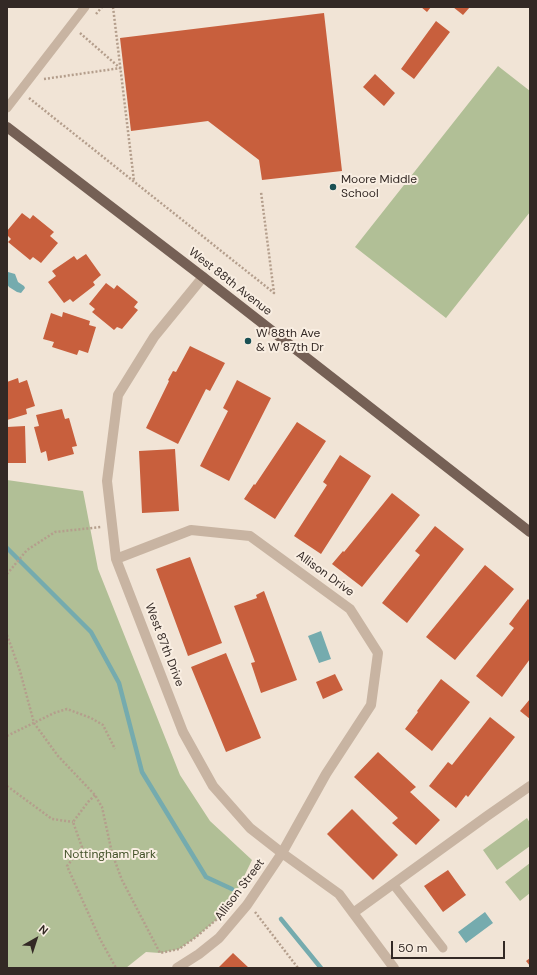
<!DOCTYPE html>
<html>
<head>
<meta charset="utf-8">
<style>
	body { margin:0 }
	#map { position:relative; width:537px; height:975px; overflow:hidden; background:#f1e4d6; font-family:"DM Sans",sans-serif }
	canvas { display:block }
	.frame { position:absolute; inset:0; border:8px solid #332925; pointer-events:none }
	.north { position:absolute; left:16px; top:919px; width:40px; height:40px; -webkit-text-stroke:3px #f9eee2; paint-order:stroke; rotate:39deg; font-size:11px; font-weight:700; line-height:16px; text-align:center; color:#332925 }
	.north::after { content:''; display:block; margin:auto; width:14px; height:18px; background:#332925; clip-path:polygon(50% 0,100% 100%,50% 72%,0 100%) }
	.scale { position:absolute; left:391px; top:941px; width:114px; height:18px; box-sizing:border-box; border:2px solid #332925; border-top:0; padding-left:5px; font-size:12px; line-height:14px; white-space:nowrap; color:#332925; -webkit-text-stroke:3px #f9eee2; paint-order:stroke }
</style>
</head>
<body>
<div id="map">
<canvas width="537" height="975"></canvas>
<div class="frame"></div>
<div class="north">N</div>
<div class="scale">50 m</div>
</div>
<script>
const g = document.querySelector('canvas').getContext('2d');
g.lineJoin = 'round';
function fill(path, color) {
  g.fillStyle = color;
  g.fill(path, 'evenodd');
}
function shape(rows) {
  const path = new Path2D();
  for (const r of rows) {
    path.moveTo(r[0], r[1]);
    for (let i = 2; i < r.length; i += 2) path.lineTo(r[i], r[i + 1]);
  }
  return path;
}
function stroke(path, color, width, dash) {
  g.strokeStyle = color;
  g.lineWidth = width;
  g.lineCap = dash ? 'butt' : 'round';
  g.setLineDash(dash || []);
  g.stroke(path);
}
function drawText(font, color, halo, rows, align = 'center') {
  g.font = font + ' "DM Sans",sans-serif';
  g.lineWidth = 4;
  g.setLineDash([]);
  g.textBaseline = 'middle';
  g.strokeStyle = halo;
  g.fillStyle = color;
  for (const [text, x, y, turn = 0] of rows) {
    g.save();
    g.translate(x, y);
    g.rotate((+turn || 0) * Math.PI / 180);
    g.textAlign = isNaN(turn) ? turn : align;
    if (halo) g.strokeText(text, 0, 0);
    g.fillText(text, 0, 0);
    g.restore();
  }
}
fill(shape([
	[498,66,530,91,530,212,446,318,355,247],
	[7,480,83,491,98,569,180,775,210,821,252,860,234,897,216,920,196,937,179,949,160,953,146,952,126,968,7,968],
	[527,818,530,823,530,846,497,870,483,850],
	[530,863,530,893,520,901,505,882]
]), '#b1bf96');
fill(shape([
	[8,272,15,274,18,282,24,286,25,288,21,293,17,292,9,287,7,284,7,273],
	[321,631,331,659,319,663,308,636],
	[485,912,493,923,466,943,458,932]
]), '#75abae');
stroke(shape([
	[7,548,91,632,119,683,142,772,206,877,232,889],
	[281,919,321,968]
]), '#75abae', 4.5);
fill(shape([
	[421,7,431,7,427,12],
	[453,7,470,7,463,15],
	[324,13,342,171,262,180,259,160,208,121,131,131,120,38],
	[436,21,450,32,414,79,401,69],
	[375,74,395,93,384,106,363,87],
	[22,213,30,219,33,215,54,232,50,236,58,243,41,263,33,257,30,260,8,242,11,239,7,235,7,231],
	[86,254,101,275,93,282,95,285,73,302,70,299,64,303,48,282,56,276,52,271,74,256,77,260],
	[106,283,114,289,117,285,138,302,134,307,138,310,122,329,117,327,114,330,92,312,95,309,89,304],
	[63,312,90,321,89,325,96,327,88,353,79,350,77,355,52,347,54,342,43,339,51,313,62,317],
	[190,346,225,363,210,391,206,389,178,444,146,428,169,381,168,380,173,371,176,372],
	[18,378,19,383,27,380,35,406,26,409,27,414,7,420,7,382],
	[237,380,271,398,229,481,200,466,228,411,223,408],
	[62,409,65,419,69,418,77,446,72,447,74,454,48,461,46,451,41,453,34,427,39,426,36,415],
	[297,422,326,441,275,519,244,499,254,484,255,485],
	[25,426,26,463,7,463,7,427],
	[175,449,179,511,142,513,139,451],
	[340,455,371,476,321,554,294,536,327,485,323,482],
	[392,493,420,515,362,587,332,564,343,551,344,552],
	[435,526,464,549,407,623,382,603,420,555,415,551],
	[190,557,222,643,188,656,156,569],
	[485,565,514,589,455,660,426,637],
	[264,591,297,680,261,693,251,663,255,662,234,606,257,598,256,595],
	[528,599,530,601,530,659,502,697,476,676,514,628,509,624],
	[226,653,261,738,226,752,191,667],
	[335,674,343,690,323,699,316,682],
	[441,679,470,702,432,751,405,729,418,712,417,711],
	[530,699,530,719,520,711],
	[490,717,515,737,468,797,466,795,456,808,429,786,448,762,452,765],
	[378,752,416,787,410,792,440,820,416,845,392,823,398,818,354,777],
	[352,809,398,855,373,880,327,834],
	[448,870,466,895,443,912,424,886],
	[233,953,249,968,218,968],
	[530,958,530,966,526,961]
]), '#c85f3d');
stroke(shape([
	[113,7,134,181],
	[96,14,102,7],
	[80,33,120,68],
	[44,79,121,68],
	[29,98,274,293,261,192],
	[7,574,27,550,55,532,101,527],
	[7,635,20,671,34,723,58,756,95,795,102,807,112,853,122,880,160,953,179,949,196,937,216,920,234,897,237,899],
	[7,736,54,713,67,709,91,718,103,725,115,749],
	[7,786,52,819,73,822],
	[95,795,88,802,73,822,82,847,67,866,100,939,116,968],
	[255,912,298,968]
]), '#b49e8c', 2.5, [2, 2]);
stroke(shape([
	[7,108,85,7],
	[393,884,443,948]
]), '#c8b4a2', 9);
stroke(shape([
	[203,277,154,337,118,395,107,481,116,559,183,732,213,786,250,828,282,853,339,894,394,968],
	[116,559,191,530,250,536,350,609,378,653,371,705,326,774,282,853,247,905,219,938,199,954,177,968],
	[353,913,487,816,530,786]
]), '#c8b4a2', 10);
stroke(shape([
	[7,127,203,277,530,532]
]), '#756055', 10);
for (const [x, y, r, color] of [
	[333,187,4,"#1a5054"],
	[248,341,4,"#1a5054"]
]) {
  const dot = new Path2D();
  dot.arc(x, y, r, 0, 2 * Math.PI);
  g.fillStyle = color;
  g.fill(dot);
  stroke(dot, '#f9eee2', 1.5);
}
drawText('12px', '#332925', '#f9eee2', [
	["Moore Middle",341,180],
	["School",341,194],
	["W 88th Ave",256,334],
	["& W 87th Dr",256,348]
], 'left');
drawText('12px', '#332925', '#f9eee2', [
	["West 88th Avenue",230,282,38],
	["Allison Drive",325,574,36],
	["West 87th Drive",164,645,69],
	["Allison Street",240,890,-53]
]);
drawText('12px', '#425128', '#f9eee2', [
	["Nottingham Park",110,855]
]);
</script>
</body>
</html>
